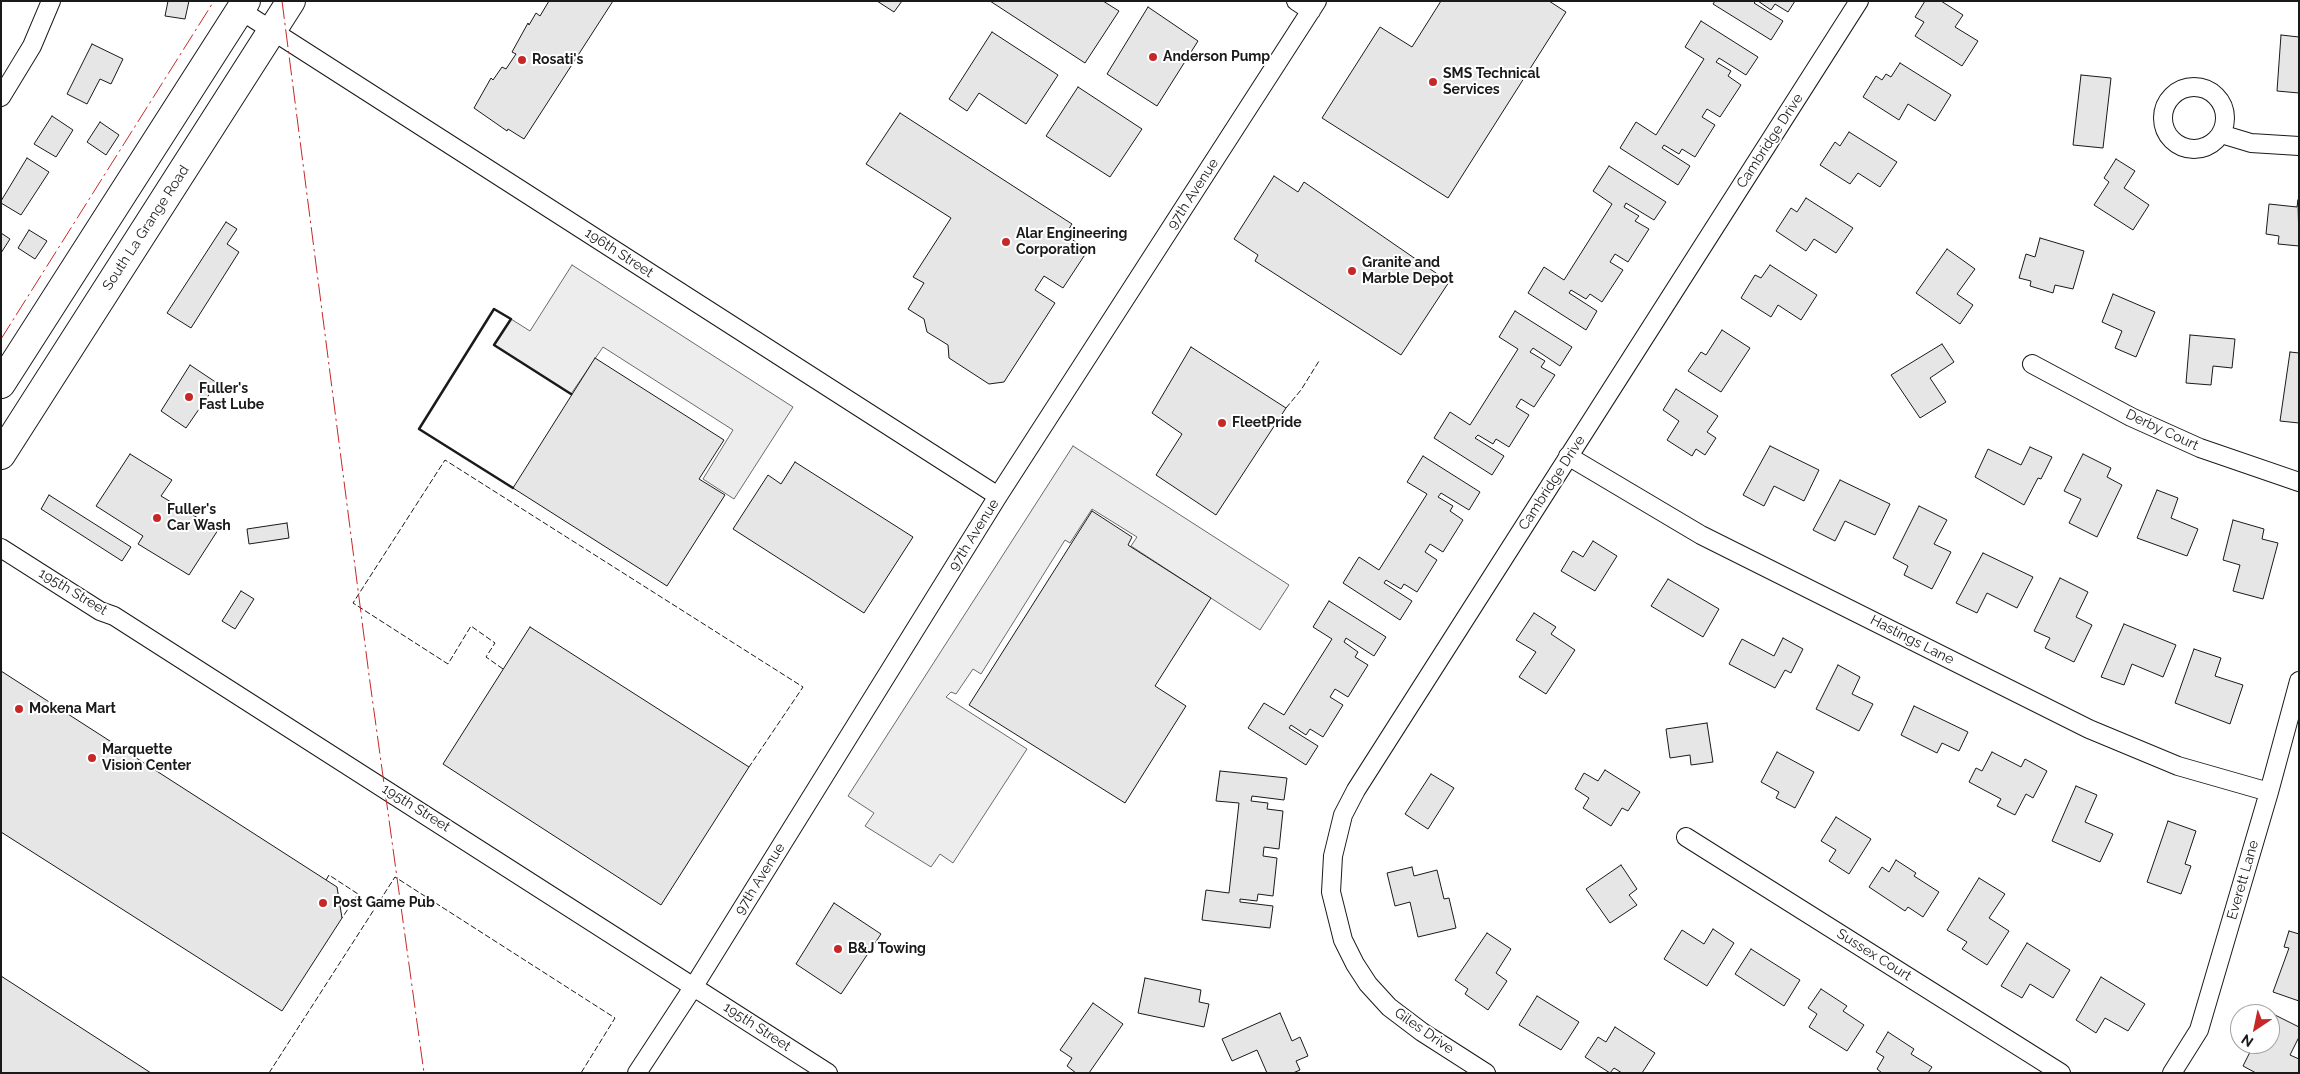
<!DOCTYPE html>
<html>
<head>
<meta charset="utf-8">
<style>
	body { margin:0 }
	#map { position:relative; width:2300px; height:1074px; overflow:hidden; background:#fff; font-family:Raleway,sans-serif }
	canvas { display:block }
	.frame { position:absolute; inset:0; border:2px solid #1a1a1a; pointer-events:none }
	.north { position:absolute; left:2230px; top:1004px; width:50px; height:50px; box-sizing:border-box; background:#fff; border:1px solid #a3a3a3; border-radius:50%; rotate:214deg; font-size:14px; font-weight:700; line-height:20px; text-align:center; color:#1a1a1a }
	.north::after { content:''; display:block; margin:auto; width:18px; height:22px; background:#c62828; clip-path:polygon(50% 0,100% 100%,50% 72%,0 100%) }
</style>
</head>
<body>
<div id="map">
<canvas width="2300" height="1074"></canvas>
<div class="frame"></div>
<div class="north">N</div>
</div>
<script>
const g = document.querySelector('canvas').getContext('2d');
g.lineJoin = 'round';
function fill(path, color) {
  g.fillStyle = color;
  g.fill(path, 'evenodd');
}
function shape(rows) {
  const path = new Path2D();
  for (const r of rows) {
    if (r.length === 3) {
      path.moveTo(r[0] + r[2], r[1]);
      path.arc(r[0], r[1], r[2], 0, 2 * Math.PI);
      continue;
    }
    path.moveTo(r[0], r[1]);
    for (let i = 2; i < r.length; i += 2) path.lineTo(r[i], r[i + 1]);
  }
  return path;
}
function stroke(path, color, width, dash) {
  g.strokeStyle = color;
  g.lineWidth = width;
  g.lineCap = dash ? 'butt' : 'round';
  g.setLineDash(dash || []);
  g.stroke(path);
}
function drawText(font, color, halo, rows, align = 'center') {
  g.font = font + ' Raleway,sans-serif';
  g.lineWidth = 4;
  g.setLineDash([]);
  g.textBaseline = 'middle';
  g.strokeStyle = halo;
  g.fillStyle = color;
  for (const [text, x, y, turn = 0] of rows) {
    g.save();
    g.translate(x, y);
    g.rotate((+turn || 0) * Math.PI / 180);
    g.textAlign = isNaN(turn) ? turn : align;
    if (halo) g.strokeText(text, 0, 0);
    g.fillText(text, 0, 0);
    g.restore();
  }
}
const built = shape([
	[572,265,793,407,734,499,703,479,733,430,603,347,571,394,494,345,511,319,530,331,572,265],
	[1073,446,1289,585,1260,630,1131,546,1137,537,1092,509,1070,543,1065,540,981,674,973,669,956,694,951,692,946,697,1027,749,953,863,940,854,931,867,865,826,874,813,848,796,1073,446]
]);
fill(built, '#ededed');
stroke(built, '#6a6a6a', 1);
const building = shape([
	[168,1,189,1,185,19,165,16,168,1],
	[549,1,613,1,524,139,508,129,507,131,474,108,491,78,493,80,502,67,506,69,516,54,512,52,528,23,529,25,536,13,540,16,549,1],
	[877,1,902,1,894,12,877,1],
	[990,1,1103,1,1119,11,1085,63,990,1],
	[1441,1,1549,1,1566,12,1448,198,1322,118,1380,27,1412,47,1441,1],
	[1715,1,1756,1,1754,3,1783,21,1771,40,1713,4,1715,1],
	[1758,1,1795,1,1788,12,1775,4,1771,10,1758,1],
	[1925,1,1941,1,1963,15,1955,27,1978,41,1962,66,1915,36,1924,22,1915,17,1925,1],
	[1148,7,1198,41,1157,106,1107,74,1148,7],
	[1701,21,1758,57,1746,75,1719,58,1716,62,1731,71,1728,76,1741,85,1720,117,1707,109,1702,117,1715,125,1695,157,1682,149,1679,154,1664,145,1662,148,1690,166,1678,185,1620,148,1636,122,1656,135,1704,59,1685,47,1701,21],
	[992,32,1058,75,1026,124,979,93,967,111,949,99,992,32],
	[2281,35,2299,37,2299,93,2277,91,2281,35],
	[92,44,123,59,111,84,100,79,87,104,67,94,92,44],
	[1900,63,1951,95,1935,121,1908,104,1899,120,1863,97,1876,76,1882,80,1886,74,1891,77,1900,63],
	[2081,75,2111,78,2103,148,2073,145,2081,75],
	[1078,87,1142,129,1110,177,1046,136,1078,87],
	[900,113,1072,224,1065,235,1088,250,1063,288,1044,276,1035,290,1055,303,1004,382,989,384,949,358,948,345,927,332,924,319,908,309,924,283,913,277,951,218,866,164,900,113],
	[52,116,73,130,56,157,34,144,52,116],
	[100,122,119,135,106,155,87,142,100,122],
	[1849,132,1897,162,1880,187,1858,173,1850,184,1820,165,1835,142,1840,146,1849,132],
	[27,158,49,172,21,215,1,203,1,201,27,158],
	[2116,159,2135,171,2124,188,2149,205,2133,230,2094,205,2109,182,2104,178,2116,159],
	[1609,166,1666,202,1654,220,1626,203,1624,207,1639,216,1635,221,1649,229,1628,262,1615,254,1610,262,1623,270,1602,302,1590,294,1586,299,1571,290,1569,293,1597,311,1586,330,1528,293,1544,267,1564,280,1612,204,1593,191,1609,166],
	[1274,176,1298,192,1304,182,1449,282,1401,355,1255,261,1258,255,1234,239,1274,176],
	[1806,198,1853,228,1836,253,1814,239,1806,251,1776,231,1791,208,1797,212,1806,198],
	[2298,200,2299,246,2278,244,2279,236,2266,234,2269,204,2297,207,2298,200],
	[226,222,237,229,227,244,239,252,191,328,167,313,226,222],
	[29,230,47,241,35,259,18,248,29,230],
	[1,233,10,239,1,253,1,233],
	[2040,238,2084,251,2073,289,2055,285,2053,293,2030,286,2031,281,2019,278,2026,254,2035,257,2040,238],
	[1947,249,1975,269,1957,294,1973,305,1960,324,1916,293,1947,249],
	[1770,265,1817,295,1801,320,1778,305,1771,317,1741,298,1755,275,1761,278,1770,265],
	[2113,294,2155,312,2136,357,2115,348,2122,331,2102,322,2113,294],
	[1515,311,1572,347,1560,366,1533,348,1530,352,1545,361,1541,367,1555,375,1534,407,1521,399,1516,407,1529,415,1509,447,1496,439,1493,444,1478,435,1475,438,1504,456,1492,475,1434,438,1450,412,1470,425,1518,349,1499,337,1515,311],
	[1722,330,1750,348,1721,392,1688,371,1701,352,1706,355,1722,330],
	[2190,335,2235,339,2232,368,2213,366,2211,385,2186,383,2190,335],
	[1942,344,1954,362,1930,378,1946,402,1920,418,1891,375,1942,344],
	[1191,347,1286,408,1216,515,1156,475,1182,434,1152,413,1191,347],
	[2290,352,2299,353,2299,423,2280,421,2290,352],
	[595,358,724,440,699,479,725,495,667,586,513,488,595,358],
	[190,365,217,383,186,428,161,411,190,365],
	[1676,389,1718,416,1707,432,1716,438,1705,455,1696,449,1692,456,1667,440,1679,421,1663,410,1676,389],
	[1770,446,1819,470,1804,501,1774,486,1764,506,1743,495,1770,446],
	[2030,447,2052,457,2041,479,2038,478,2024,505,1975,477,1988,449,2021,465,2030,447],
	[130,454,172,480,161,496,218,530,189,575,138,544,143,536,96,506,130,454],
	[2083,454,2111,468,2107,477,2122,485,2097,537,2069,523,2081,499,2064,491,2083,454],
	[1423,456,1480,492,1469,510,1441,493,1438,497,1453,506,1450,511,1463,520,1443,552,1430,544,1425,552,1437,560,1417,592,1404,584,1401,589,1386,580,1384,583,1412,601,1400,620,1343,583,1359,557,1379,570,1427,494,1407,482,1423,456],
	[795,462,913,537,864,613,733,529,768,475,781,484,795,462],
	[1840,480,1890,504,1875,535,1845,521,1835,541,1813,530,1840,480],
	[2157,490,2178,498,2171,518,2198,529,2187,556,2137,538,2157,490],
	[49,495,131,547,122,561,41,509,49,495],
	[1919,506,1947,520,1934,544,1951,552,1932,589,1904,575,1908,566,1893,558,1919,506],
	[1092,511,1132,537,1128,545,1211,598,1155,686,1186,706,1125,803,969,705,1092,511],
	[2233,520,2264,529,2262,539,2278,543,2263,599,2233,591,2240,565,2223,560,2233,520],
	[287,523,289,538,249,544,247,529,287,523],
	[1593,541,1617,556,1595,591,1561,571,1573,551,1583,557,1593,541],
	[1983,553,2033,577,2017,608,1987,593,1977,613,1956,603,1983,553],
	[2060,578,2088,592,2076,617,2092,625,2074,662,2045,648,2050,638,2034,631,2060,578],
	[1668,579,1719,609,1703,637,1651,606,1668,579],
	[241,591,254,599,235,629,222,621,241,591],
	[1329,601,1386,637,1374,656,1346,638,1344,642,1358,652,1355,657,1368,665,1348,697,1335,689,1330,697,1343,705,1323,737,1310,729,1306,735,1291,725,1289,728,1318,746,1306,765,1248,728,1264,703,1284,715,1332,639,1313,627,1329,601],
	[1534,613,1556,627,1551,634,1575,650,1546,694,1519,677,1536,652,1516,640,1534,613],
	[2124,624,2176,645,2163,677,2132,664,2124,685,2101,677,2124,624],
	[530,627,749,767,661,905,443,764,530,627],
	[1783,638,1803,649,1791,673,1785,670,1775,688,1729,664,1742,639,1774,656,1783,638],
	[2194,649,2221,658,2215,676,2243,685,2230,724,2175,703,2194,649],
	[1838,665,1860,677,1852,694,1873,704,1859,731,1816,709,1838,665],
	[1,671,337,887,342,918,282,1011,1,832,1,671],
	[1914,706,1968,732,1959,751,1942,743,1937,753,1901,735,1914,706],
	[1707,723,1713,762,1691,765,1690,755,1670,758,1666,729,1707,723],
	[1777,752,1814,772,1795,808,1776,798,1779,792,1761,782,1777,752],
	[1992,752,2021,767,2025,759,2047,771,2033,798,2026,794,2015,815,1997,806,2001,799,1969,782,1976,768,1982,771,1992,752],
	[1605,770,1640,792,1628,811,1622,808,1611,826,1583,808,1589,798,1575,789,1584,773,1598,781,1605,770],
	[1220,771,1287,778,1284,800,1252,796,1251,801,1268,803,1267,809,1283,811,1279,849,1264,847,1263,856,1277,858,1273,896,1258,894,1257,901,1240,899,1240,902,1273,906,1270,928,1202,920,1206,890,1229,893,1239,803,1216,801,1220,771],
	[1431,774,1454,788,1428,829,1405,814,1431,774],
	[2076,786,2097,795,2085,822,2113,834,2100,862,2052,841,2076,786],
	[1836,817,1871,839,1849,874,1829,861,1836,850,1821,841,1836,817],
	[2168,821,2196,831,2185,864,2191,866,2181,894,2147,882,2168,821],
	[1896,860,1916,873,1914,876,1939,892,1923,917,1908,907,1905,911,1869,887,1882,867,1889,872,1896,860],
	[1621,865,1637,889,1629,895,1637,905,1610,923,1586,889,1621,865],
	[1412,867,1414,876,1437,870,1444,899,1449,898,1456,928,1418,937,1410,902,1395,906,1387,873,1412,867],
	[1979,878,2005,894,1989,918,2009,931,1987,965,1962,949,1967,942,1947,930,1979,878],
	[834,903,881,934,841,994,796,964,834,903],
	[1713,929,1734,943,1707,986,1664,959,1682,930,1704,944,1713,929],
	[2289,931,2299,934,2299,1001,2273,992,2289,948,2284,947,2289,931],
	[1487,933,1511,949,1496,973,1507,981,1488,1010,1465,994,1468,989,1455,980,1487,933],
	[2027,943,2070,970,2053,998,2030,984,2022,998,2001,986,2027,943],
	[1751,949,1800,980,1784,1006,1735,974,1751,949],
	[1,976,151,1073,1,1073,1,976],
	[2101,977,2145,1004,2128,1031,2105,1018,2096,1033,2076,1020,2101,977],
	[1145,978,1201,990,1199,1002,1209,1004,1204,1027,1138,1013,1145,978],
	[1821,989,1847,1006,1843,1011,1864,1025,1847,1051,1809,1027,1817,1014,1808,1008,1821,989],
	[1537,996,1579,1022,1561,1050,1519,1025,1537,996],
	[1093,1003,1123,1024,1089,1073,1076,1073,1067,1066,1072,1058,1060,1050,1093,1003],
	[1280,1013,1292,1041,1300,1037,1308,1056,1296,1061,1300,1070,1293,1073,1267,1073,1257,1050,1232,1061,1222,1039,1280,1013],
	[2271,1013,2299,1027,2299,1037,2290,1055,2299,1059,2299,1073,2256,1073,2243,1066,2254,1044,2270,1044,2271,1013],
	[1615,1027,1655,1053,1642,1073,1622,1073,1614,1068,1610,1073,1585,1057,1598,1037,1606,1042,1615,1027],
	[1888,1032,1914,1049,1911,1054,1932,1067,1928,1073,1882,1073,1877,1069,1884,1057,1876,1052,1888,1032]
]);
fill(building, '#e6e6e6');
stroke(building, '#1a1a1a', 1);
const street = shape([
	[1296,1,1311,11],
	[240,10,998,496],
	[2194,118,31],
	[1,97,32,46,51,1],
	[2221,134,2251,143,2299,146],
	[2032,364,2131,417,2200,448,2299,482],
	[1568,456,1701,535,2089,729,2178,766,2269,792],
	[1,548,100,611,114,616,828,1073],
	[1686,837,2061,1073],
	[637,1073,694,986,998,496,1317,1],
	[1486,1073,1422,1032,1389,1007,1368,984,1355,964,1343,940,1331,892,1333,856,1343,815,1356,790,1859,1],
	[2172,1073,2199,1030,2269,792,2299,681]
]);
const primary = shape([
	[1,384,246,1],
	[1,455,291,1]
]);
stroke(street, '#1a1a1a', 20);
stroke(primary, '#1a1a1a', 30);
stroke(street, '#fff', 18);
stroke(primary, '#fff', 28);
stroke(shape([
	[1286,408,1301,390,1319,361],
	[503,669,486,657,495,643,471,626,448,664,353,603,445,460,803,687,749,767],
	[326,880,329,875,358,894,342,918],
	[269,1073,395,877,615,1018,581,1073]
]), '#1a1a1a', 1, [6, 2.5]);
stroke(shape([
	[513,488,419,429,494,309,511,319,494,345,571,394]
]), '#1a1a1a', 2.5);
stroke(shape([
	[282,1,369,675,424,1073],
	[1,339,214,1]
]), '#c62828', 1, [18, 4, 2.5, 4]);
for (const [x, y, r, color] of [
	[1153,57,5,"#c62828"],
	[522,60,5,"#c62828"],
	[1433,82,5,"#c62828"],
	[1006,242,5,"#c62828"],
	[1352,271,5,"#c62828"],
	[189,397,5,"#c62828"],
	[1222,423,5,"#c62828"],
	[157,518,5,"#c62828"],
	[19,709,5,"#c62828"],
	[92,758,5,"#c62828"],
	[323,903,5,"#c62828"],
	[838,949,5,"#c62828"]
]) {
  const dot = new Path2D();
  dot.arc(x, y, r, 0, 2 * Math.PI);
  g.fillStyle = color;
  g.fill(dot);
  stroke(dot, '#fff', 2);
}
drawText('bold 14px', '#1a1a1a', '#fff', [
	["Anderson Pump",1163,57],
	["Rosati's",532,60],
	["SMS Technical",1443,74],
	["Services",1443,90],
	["Alar Engineering",1016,234],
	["Corporation",1016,250],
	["Granite and",1362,263],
	["Marble Depot",1362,279],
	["Fuller's",199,389],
	["Fast Lube",199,405],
	["FleetPride",1232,423],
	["Fuller's",167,510],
	["Car Wash",167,526],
	["Mokena Mart",29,709],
	["Marquette",102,750],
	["Vision Center",102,766],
	["Post Game Pub",333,903],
	["B&J Towing",848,949]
], 'left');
drawText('14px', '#1a1a1a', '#fff', [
	["Cambridge Drive",1770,141,-57],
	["97th Avenue",1193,194,-57],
	["South La Grange Road",146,228,-57],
	["196th Street",619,253,33],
	["Derby Court",2162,430,25],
	["Cambridge Drive",1552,483,-57],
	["97th Avenue",974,535,-58],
	["195th Street",73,592,31],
	["Hastings Lane",1912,640,27],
	["195th Street",416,808,32],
	["97th Avenue",760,879,-58],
	["Everett Lane",2243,880,-74],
	["Sussex Court",1874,955,32],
	["195th Street",757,1027,33],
	["Giles Drive",1424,1031,35]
]);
</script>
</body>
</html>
